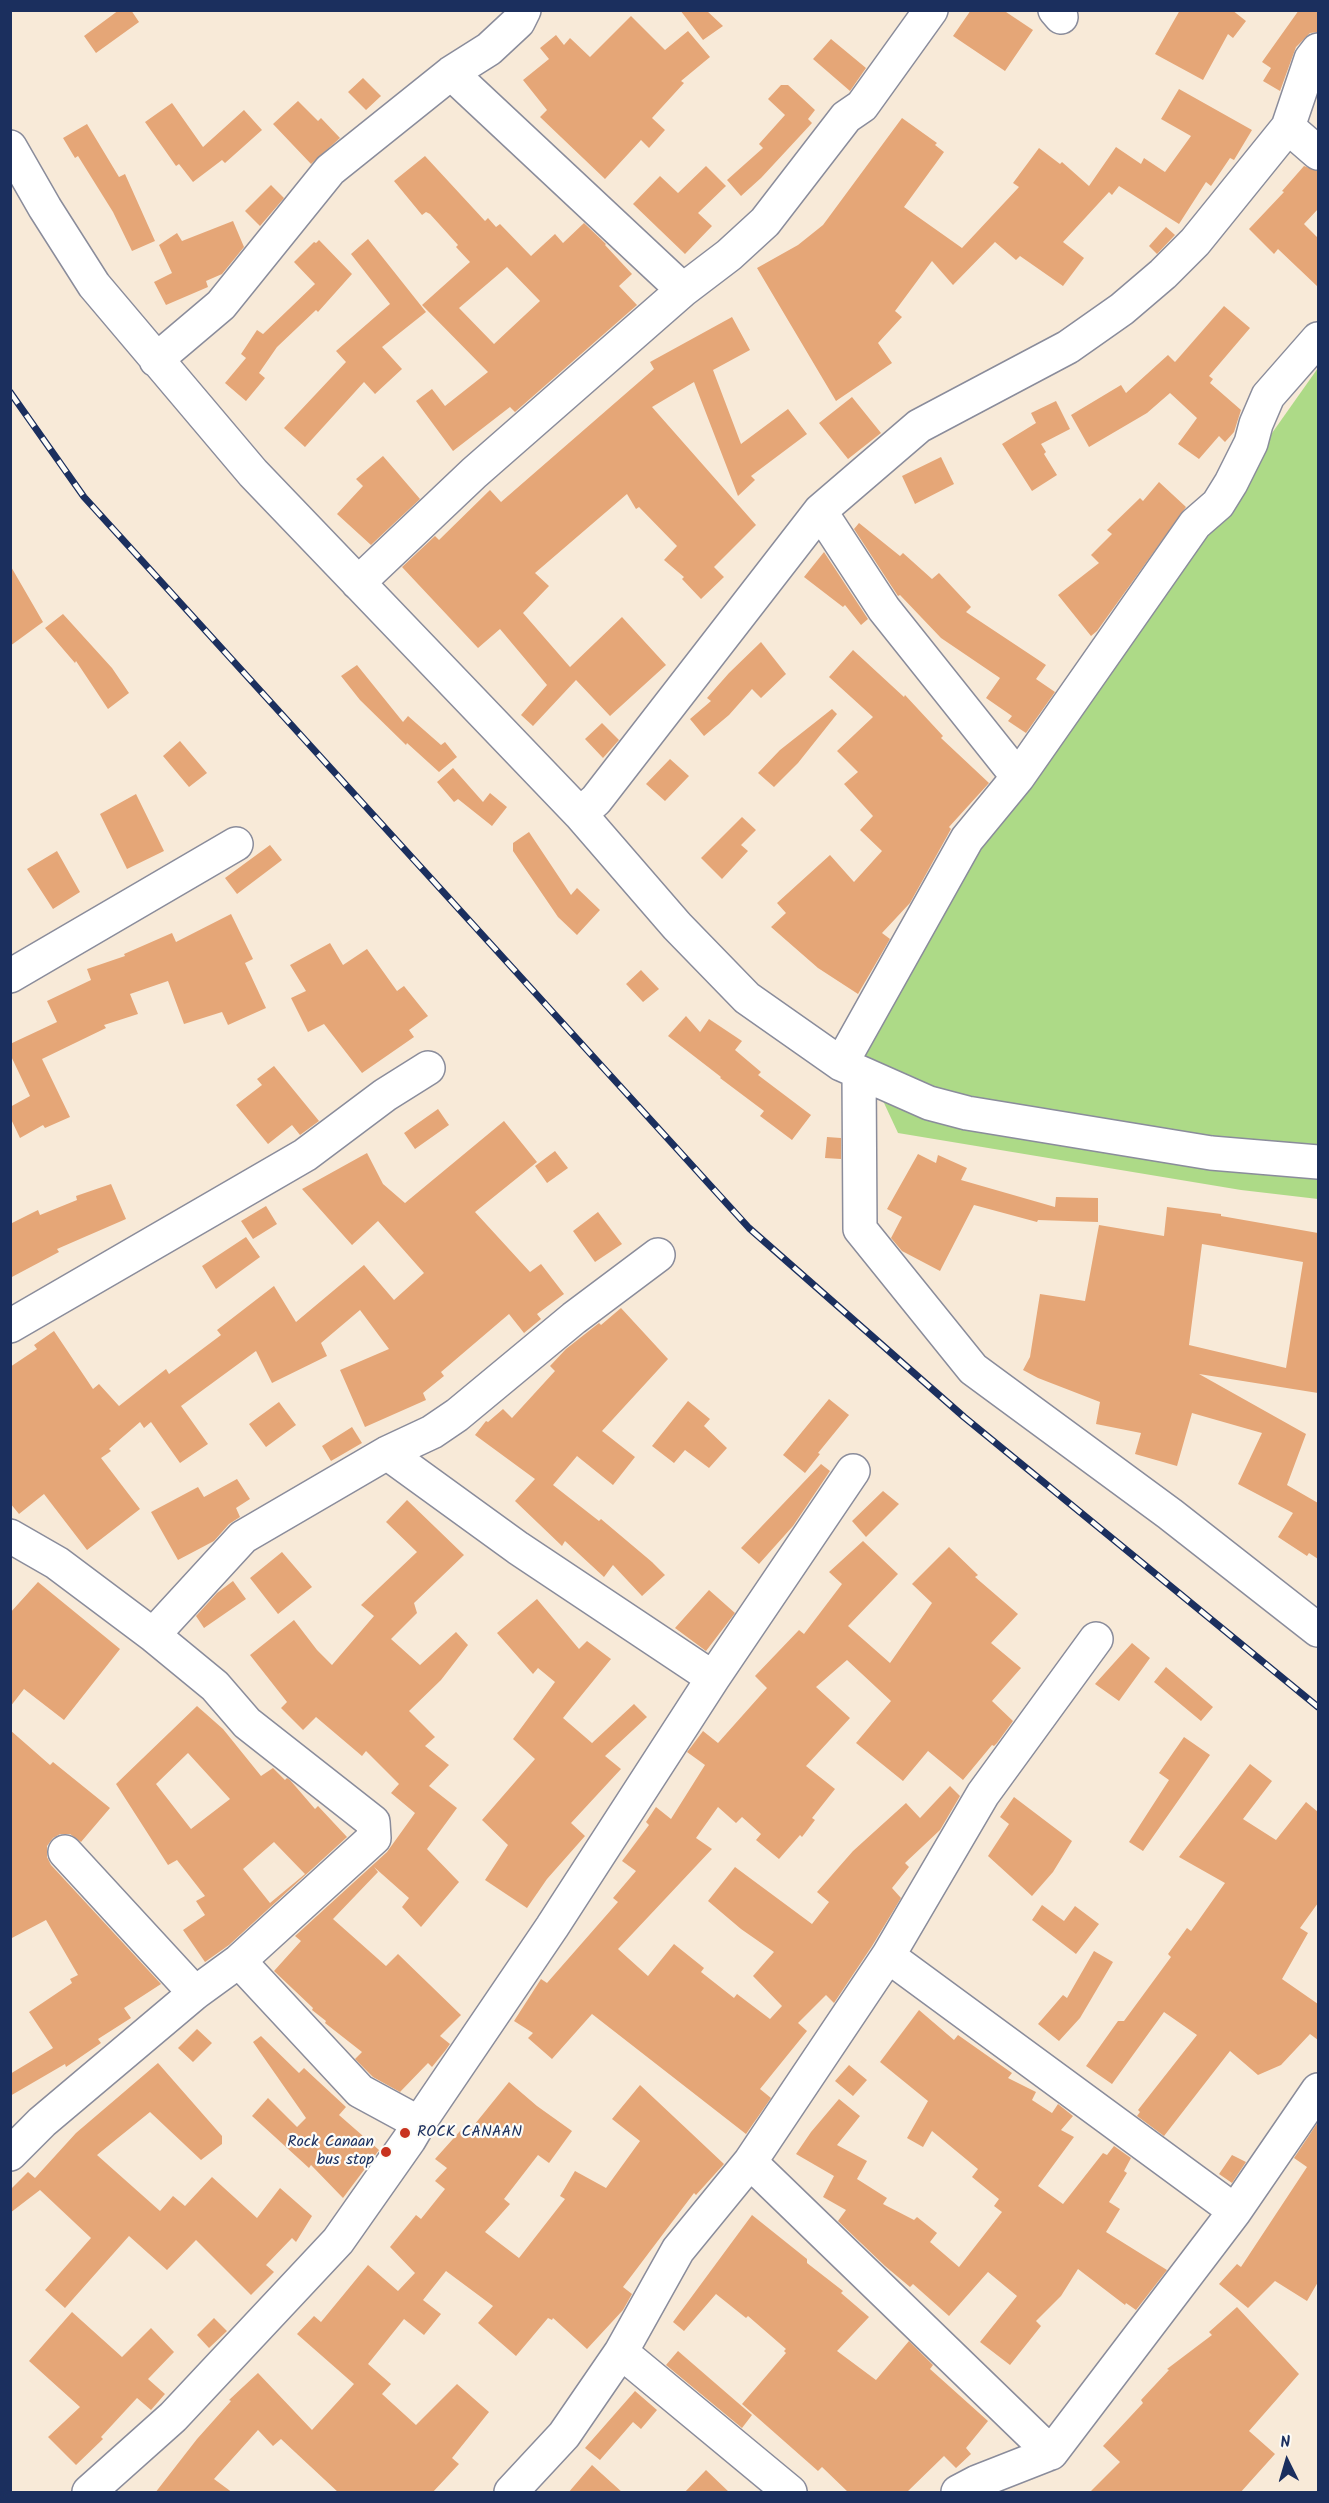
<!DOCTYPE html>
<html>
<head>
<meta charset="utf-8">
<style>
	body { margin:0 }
	#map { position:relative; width:1329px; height:2503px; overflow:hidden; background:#f8ead8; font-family:Kalam,sans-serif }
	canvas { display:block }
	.frame { position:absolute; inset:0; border:12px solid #1b2f5e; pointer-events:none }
	.north { position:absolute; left:1257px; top:2431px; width:60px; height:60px; -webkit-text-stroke:4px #fdfcf7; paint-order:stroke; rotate:355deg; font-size:16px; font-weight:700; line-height:24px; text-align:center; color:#1b2f5e }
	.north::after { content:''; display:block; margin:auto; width:21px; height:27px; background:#1b2f5e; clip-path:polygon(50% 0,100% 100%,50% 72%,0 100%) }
</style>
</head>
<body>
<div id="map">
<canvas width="1329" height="2503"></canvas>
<div class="frame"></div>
<div class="north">N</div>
</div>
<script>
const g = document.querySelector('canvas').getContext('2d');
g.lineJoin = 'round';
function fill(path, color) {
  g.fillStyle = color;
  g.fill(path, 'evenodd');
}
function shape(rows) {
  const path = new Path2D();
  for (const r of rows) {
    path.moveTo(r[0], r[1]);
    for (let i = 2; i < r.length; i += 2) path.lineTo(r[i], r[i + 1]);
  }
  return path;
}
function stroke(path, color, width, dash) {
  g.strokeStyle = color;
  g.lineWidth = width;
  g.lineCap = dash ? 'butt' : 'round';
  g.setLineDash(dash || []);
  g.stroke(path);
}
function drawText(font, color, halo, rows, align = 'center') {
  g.font = font + ' Kalam,sans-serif';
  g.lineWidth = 4.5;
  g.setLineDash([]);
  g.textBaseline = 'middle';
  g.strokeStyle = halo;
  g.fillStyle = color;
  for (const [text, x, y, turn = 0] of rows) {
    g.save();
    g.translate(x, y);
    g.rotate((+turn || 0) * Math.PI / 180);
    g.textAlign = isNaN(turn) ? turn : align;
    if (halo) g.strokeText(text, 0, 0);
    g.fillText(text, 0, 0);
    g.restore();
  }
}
fill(shape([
	[1318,368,1318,1199,1241,1190,898,1133,850,1030]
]), '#adda87');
fill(shape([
	[119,10,131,10,139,22,96,53,84,36],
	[680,10,706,10,723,26,703,40],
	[971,10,1003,10,1033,30,1005,71,953,36],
	[1180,10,1232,10,1246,21,1233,38,1228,34,1203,80,1155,54],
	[1299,10,1318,10,1318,32,1310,33,1296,47,1280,91,1263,81,1271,68,1262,62],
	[631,16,665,50,688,31,710,57,681,81,684,83,652,118,665,130,649,148,641,140,605,179,540,117,547,110,523,80,549,59,540,48,556,35,564,45,570,38,590,57],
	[831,39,866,68,850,91,813,59],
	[363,78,381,96,366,110,348,92],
	[781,85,788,85,815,110,808,119,812,123,761,178,741,196,727,180,763,148,759,144,785,115,768,99],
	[1179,89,1252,130,1234,160,1230,158,1211,186,1206,182,1179,224,1119,186,1112,195,1109,192,1063,242,1084,258,1063,286,1020,256,1016,260,995,242,953,285,932,261,895,311,902,317,878,343,892,363,836,401,757,268,798,245,823,225,902,118,937,143,935,145,944,152,904,207,962,248,1019,187,1013,183,1039,148,1060,164,1062,162,1089,186,1116,147,1141,164,1144,158,1165,172,1191,136,1161,119],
	[298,101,318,121,321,118,340,138,311,164,273,124],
	[172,103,203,147,244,110,262,130,225,163,222,160,193,182,179,164,176,166,145,122],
	[87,124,119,177,125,174,155,241,132,251,113,212,78,156,75,158,63,138],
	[425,156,485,221,488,218,496,227,500,224,531,256,555,234,563,243,584,223,606,244,605,245,632,274,619,286,637,305,515,412,510,407,453,451,416,401,432,389,445,406,488,372,422,305,470,262,456,247,458,245,430,214,426,212,422,215,394,181],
	[507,267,540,301,494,344,459,308],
	[706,166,726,186,698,213,712,226,685,254,633,204,660,176,678,193],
	[1304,166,1318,171,1318,209,1304,224,1318,238,1318,287,1278,249,1274,254,1249,229,1284,192,1282,191],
	[271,185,284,198,260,226,245,211],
	[233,221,244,247,222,274,206,281,208,287,166,305,154,282,172,273,159,245,177,233,182,241],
	[1166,227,1175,235,1157,254,1149,246],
	[368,239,426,312,382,347,402,369,375,394,364,382,305,447,284,428,346,362,336,351,390,304,351,254],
	[319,240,352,274,318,312,316,310,277,347,259,373,265,378,246,401,225,383,246,358,241,354,257,330,263,334,315,284,294,262,314,242,316,243],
	[1224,306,1250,328,1209,376,1213,379,1210,383,1241,410,1234,432,1225,442,1219,436,1199,459,1178,444,1197,418,1170,393,1147,413,1089,447,1071,415,1121,385,1126,393,1168,355,1175,362],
	[732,317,750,350,713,370,741,444,788,409,807,434,751,476,755,480,738,496,694,382,652,407,756,525,714,567,724,577,701,599,682,579,684,577,664,560,677,546,639,507,636,509,627,494,535,573,549,586,523,613,570,667,622,617,666,665,610,716,576,680,533,726,521,715,547,685,500,629,478,648,402,567,435,536,439,540,490,490,501,502,654,369,650,362],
	[852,397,881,433,848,459,819,423],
	[1056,401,1070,429,1041,444,1046,452,1044,454,1057,475,1032,491,1002,444,1036,423,1031,413],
	[383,456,420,499,371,545,337,514,363,486,356,479],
	[941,457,954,484,915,504,902,476],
	[1159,482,1186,507,1097,631,1091,636,1058,595,1099,563,1091,555,1112,534,1107,530,1140,498,1143,501],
	[859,523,900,556,903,553,932,579,939,573,971,607,966,612,1046,665,1036,679,1055,692,1026,733,1008,721,1012,716,986,698,1000,678,941,638,900,595,898,596,854,529],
	[824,552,868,619,861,625,845,605,843,607,804,577],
	[10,565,43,622,10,646],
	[63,614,112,668,129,693,108,709,76,661,75,663,45,628],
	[761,642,786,674,761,698,752,689,729,715,704,736,690,719,711,701,707,698,729,673],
	[853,650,904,697,905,695,943,736,941,738,989,783,949,827,951,829,910,903,882,933,890,939,858,994,818,968,771,927,786,913,777,903,830,855,854,882,882,851,860,830,873,816,844,784,858,772,837,751,873,717,829,677],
	[357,665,403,722,408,716,441,745,445,742,457,757,439,772,407,743,406,745,360,700,341,676],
	[832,709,837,714,798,763,774,787,758,773,780,750],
	[602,723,619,740,603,758,585,739],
	[180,741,207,773,189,787,163,756],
	[670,759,689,776,665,801,646,784],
	[453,768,483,802,490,793,507,807,492,826,458,799,454,802,437,782],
	[136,794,164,851,127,869,100,814],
	[742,817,756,830,741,845,748,851,722,879,701,858],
	[529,832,571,895,577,888,600,910,577,935,558,917,513,851,513,843],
	[270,845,282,860,237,894,225,878],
	[57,851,80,892,53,909,27,869],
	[231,914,253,959,245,963,266,1008,228,1025,222,1012,184,1024,168,981,130,994,138,1014,104,1025,106,1028,42,1059,70,1117,45,1128,43,1125,20,1138,10,1117,10,1107,30,1096,10,1054,10,1044,57,1022,47,1001,91,980,87,969,125,956,124,954,172,933,176,942],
	[330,943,343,965,367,949,397,991,404,986,428,1016,409,1030,414,1037,362,1073,324,1024,308,1032,291,998,306,991,290,965],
	[641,970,659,989,643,1002,626,984],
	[686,1016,700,1032,709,1019,742,1041,735,1050,761,1072,758,1075,811,1115,792,1140,760,1116,764,1111,720,1078,721,1077,668,1036],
	[274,1066,319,1121,300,1135,292,1125,268,1144,236,1105,262,1085,257,1079],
	[438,1109,449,1125,415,1149,404,1133],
	[504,1121,537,1162,475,1212,530,1272,541,1264,564,1294,537,1314,541,1319,524,1333,509,1314,441,1372,444,1376,423,1393,426,1400,365,1427,340,1370,389,1349,360,1310,321,1343,327,1356,272,1383,256,1351,181,1406,208,1444,180,1463,151,1422,144,1428,140,1422,109,1449,111,1451,101,1458,140,1509,87,1550,44,1494,19,1514,10,1503,10,1367,37,1349,34,1345,54,1331,93,1389,99,1384,119,1406,166,1369,169,1374,221,1335,217,1330,274,1286,296,1322,364,1265,394,1300,424,1273,378,1221,352,1245,302,1189,367,1153,383,1184,405,1203],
	[827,1137,841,1138,841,1159,825,1158],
	[555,1151,568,1168,547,1183,535,1166],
	[918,1154,936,1163,938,1155,967,1168,961,1180,1055,1207,1056,1197,1098,1198,1098,1222,1038,1220,1037,1222,974,1205,940,1271,902,1251,891,1238,902,1217,887,1209],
	[111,1184,126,1219,57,1249,59,1252,10,1278,10,1224,38,1210,40,1215,77,1200,76,1196],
	[266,1206,277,1224,253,1239,241,1221],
	[1167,1207,1221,1214,1221,1216,1318,1233,1318,1393,1199,1374,1306,1434,1287,1485,1318,1503,1318,1559,1309,1553,1307,1556,1278,1537,1293,1513,1238,1484,1262,1433,1192,1413,1177,1466,1135,1454,1141,1433,1096,1424,1100,1402,1038,1378,1023,1370,1030,1357,1040,1294,1085,1301,1099,1225,1164,1236],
	[1202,1244,1303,1262,1286,1368,1189,1345],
	[598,1212,622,1244,595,1262,573,1231],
	[246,1237,260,1257,216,1289,202,1266],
	[621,1308,668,1359,602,1431,635,1457,613,1485,577,1456,553,1485,599,1521,601,1519,652,1562,665,1575,642,1596,613,1565,604,1577,565,1541,562,1546,515,1501,535,1479,475,1435,486,1421,488,1422,503,1409,512,1418,555,1371,550,1366,566,1349,599,1323,601,1325],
	[829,1399,849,1415,818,1453,820,1454,805,1473,783,1455],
	[688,1401,710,1419,704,1426,727,1448,709,1468,685,1450,674,1463,652,1446],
	[279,1402,296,1425,266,1447,249,1424],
	[352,1427,362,1443,331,1461,322,1446],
	[821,1464,830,1471,793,1526,759,1564,741,1548],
	[237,1479,250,1499,236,1508,240,1517,229,1524,214,1541,178,1560,151,1512,198,1487,204,1497],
	[883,1491,899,1504,866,1537,852,1521],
	[407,1500,464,1555,414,1603,417,1613,391,1639,420,1665,456,1632,468,1645,441,1680,409,1711,435,1737,425,1746,449,1765,429,1786,457,1808,427,1849,459,1882,421,1927,402,1907,409,1898,374,1867,378,1872,333,1919,386,1966,398,1954,461,2015,440,2036,450,2044,445,2051,432,2067,428,2063,400,2092,373,2077,355,2059,362,2052,325,2023,326,2021,312,2010,313,2008,274,1971,301,1941,295,1936,387,1852,415,1813,391,1793,399,1784,366,1751,362,1756,316,1717,303,1730,281,1708,287,1702,250,1655,294,1620,317,1650,332,1665,374,1616,361,1605,417,1552,386,1522],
	[863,1541,898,1574,848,1626,890,1663,932,1603,912,1584,949,1547,978,1575,975,1577,1018,1614,991,1643,1021,1668,992,1701,1013,1721,997,1743,994,1746,992,1745,963,1780,928,1751,903,1781,856,1743,891,1701,847,1660,816,1687,850,1718,806,1766,835,1789,812,1818,815,1820,802,1837,800,1835,779,1859,756,1840,761,1834,742,1817,736,1823,718,1807,696,1838,712,1849,618,1949,648,1976,674,1944,704,1968,701,1972,734,1998,737,1994,770,2019,782,2006,753,1976,774,1952,741,1929,708,1901,735,1867,812,1924,829,1902,817,1892,853,1851,906,1803,920,1818,950,1786,960,1796,940,1830,905,1863,909,1867,892,1888,901,1898,872,1946,834,2003,826,1995,798,2023,807,2031,760,2089,771,2098,746,2134,592,2014,552,2059,528,2038,533,2033,514,2021,541,1979,547,1983,618,1902,613,1898,636,1871,622,1861,649,1825,646,1822,656,1807,671,1819,705,1765,687,1752,691,1747,703,1731,718,1743,767,1688,755,1676,799,1630,804,1634,842,1584,829,1572],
	[282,1552,312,1587,278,1614,250,1578],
	[233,1581,246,1599,204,1628,196,1616,217,1593],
	[38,1582,120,1649,64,1720,24,1689,10,1707,10,1613],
	[709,1590,735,1613,706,1651,675,1628],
	[537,1599,579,1649,587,1641,611,1659,563,1718,592,1743,634,1704,647,1717,605,1756,621,1769,571,1823,585,1836,547,1879,527,1908,485,1880,508,1845,482,1820,535,1759,513,1739,555,1682,538,1668,533,1674,497,1633],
	[1132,1643,1150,1658,1119,1701,1095,1684],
	[1166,1667,1213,1707,1201,1721,1154,1682],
	[197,1706,223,1729,261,1776,273,1768,285,1780,287,1778,290,1780,315,1809,318,1806,347,1837,229,1945,205,1962,183,1930,205,1915,196,1901,205,1896,177,1860,168,1865,116,1784],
	[188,1753,230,1799,191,1829,156,1784],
	[274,1842,305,1874,270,1903,243,1869],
	[10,1730,50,1765,53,1762,110,1808,81,1842,70,1834,60,1834,53,1838,47,1846,47,1857,51,1865,161,1984,124,2008,131,2018,98,2039,101,2043,66,2067,65,2064,10,2096,10,2074,53,2048,29,2012,72,1983,70,1979,78,1975,46,1920,10,1939],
	[1184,1737,1210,1755,1143,1851,1129,1842,1169,1780,1159,1773],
	[1250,1764,1272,1781,1243,1819,1276,1840,1306,1802,1318,1812,1318,1903,1300,1928,1308,1933,1282,1979,1318,2004,1318,2040,1310,2034,1281,2065,1258,2075,1230,2051,1164,2136,1137,2116,1140,2112,1138,2110,1197,2035,1164,2012,1112,2084,1086,2066,1118,2021,1124,2021,1171,1957,1168,1954,1187,1928,1191,1931,1225,1883,1179,1857],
	[1014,1797,1072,1841,1053,1872,1032,1896,988,1856,1009,1824,1000,1817],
	[1042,1905,1064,1921,1075,1906,1099,1924,1076,1954,1032,1920],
	[1094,1951,1113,1962,1080,2018,1059,2041,1038,2024,1063,1995,1067,1998],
	[919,2010,954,2040,958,2035,1012,2073,1008,2078,1036,2092,1032,2100,1052,2113,1058,2104,1073,2116,1061,2130,1074,2137,1038,2186,1063,2204,1103,2153,1107,2155,1114,2146,1131,2158,1124,2171,1127,2173,1109,2202,1120,2209,1106,2232,1167,2270,1136,2310,1126,2303,1125,2305,1078,2269,1061,2296,1036,2321,1041,2326,1010,2365,980,2342,1017,2296,988,2272,949,2316,913,2284,910,2287,885,2266,838,2221,846,2210,823,2197,834,2176,796,2154,811,2132,839,2099,860,2116,837,2145,867,2161,857,2179,887,2198,883,2204,914,2220,917,2217,937,2233,930,2242,959,2267,1002,2212,994,2206,999,2199,972,2177,978,2169,932,2131,923,2147,907,2138,928,2101,880,2062],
	[197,2029,212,2043,193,2062,178,2048],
	[261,2036,299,2073,304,2068,346,2107,339,2115,379,2150,343,2198,311,2165,309,2168,252,2116,268,2098,297,2127,306,2118,253,2042],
	[158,2063,222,2136,222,2144,201,2160,150,2112,97,2155,160,2211,173,2196,185,2206,212,2177,257,2218,280,2188,312,2216,296,2242,292,2238,266,2265,274,2272,251,2295,196,2240,167,2270,129,2236,65,2308,45,2290,91,2238,40,2190,10,2213,10,2190,28,2172,35,2178,76,2133],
	[849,2065,867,2080,853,2096,835,2081],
	[509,2082,537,2106,572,2131,549,2163,538,2155,504,2199,510,2204,485,2232,519,2258,565,2199,560,2196,575,2171,606,2188,640,2141,612,2119,640,2085,724,2164,696,2195,694,2193,623,2287,632,2294,623,2310,587,2349,553,2318,552,2320,548,2318,516,2356,478,2323,493,2306,446,2271,423,2300,441,2314,424,2335,404,2319,368,2364,391,2384,382,2394,416,2425,457,2384,489,2412,452,2458,459,2464,432,2493,339,2493,281,2439,273,2446,258,2430,214,2479,233,2493,155,2493,197,2439,231,2401,229,2400,258,2373,312,2430,354,2384,297,2334,314,2316,321,2322,368,2265,398,2291,415,2273,390,2247,416,2215,421,2219,445,2189,435,2181,447,2168,435,2159,461,2130,466,2135],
	[1318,2122,1318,2282,1307,2301,1275,2281,1248,2308,1219,2284,1237,2264,1241,2267,1307,2167,1294,2158],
	[1232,2155,1246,2162,1232,2183,1219,2174],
	[752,2215,807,2259,807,2263,843,2291,841,2293,869,2317,837,2351,876,2380,909,2341,933,2365,930,2369,988,2421,966,2448,971,2454,956,2468,944,2456,906,2493,849,2493,822,2467,818,2471,742,2404,786,2353,784,2351,786,2349,748,2316,746,2318,716,2294,684,2331,673,2322],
	[1237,2307,1299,2374,1249,2431,1275,2454,1240,2493,1089,2493,1120,2462,1103,2446,1143,2403,1141,2400,1169,2370,1167,2369,1212,2335,1209,2332],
	[72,2312,122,2357,151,2328,174,2352,148,2379,165,2394,151,2410,137,2398,101,2437,103,2439,76,2465,48,2437,80,2407,29,2361],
	[214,2318,227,2331,209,2348,197,2335],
	[678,2351,752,2415,742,2428,666,2365],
	[635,2391,657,2410,641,2429,633,2422,600,2460,585,2448],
	[592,2465,623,2493,568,2493],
	[706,2470,730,2493,684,2493]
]), '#e5a677');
const minor = shape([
	[1055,10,1061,17],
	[451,73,683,290],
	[1288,127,1318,153],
	[10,147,45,208,94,285,253,473,580,814,677,926,747,998,841,1064,929,1103,967,1113,1211,1153,1318,1162],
	[156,360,221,305,330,170,451,73,489,49,518,22,524,10],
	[820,511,884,609,1018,777],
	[358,583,474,473,683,290,729,255,765,222,846,117,862,106,931,10],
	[580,814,596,800,820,511,919,426,1068,347,1122,309,1163,274,1195,242,1288,127,1311,59,1318,50],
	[10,976,236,844],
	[841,1064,967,839,1018,777,1195,524,1218,504,1231,483,1251,443,1256,424,1268,396,1318,339],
	[859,1072,860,1229,973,1369,1170,1514,1318,1630],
	[10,1326,305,1155,385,1095,428,1068],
	[387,1453,518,1548,713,1678],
	[10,1536,57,1563,153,1635,215,1686,247,1723,373,1822,374,1838,239,1961,195,1993,42,2122,10,2154],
	[153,1635,243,1537,387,1453,432,1432,457,1415,574,1318,658,1255],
	[65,1852,195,1993],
	[888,1956,1235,2211],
	[239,1961,360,2091,419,2123],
	[750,2162,1051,2453],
	[621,2352,790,2492],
	[89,2492,173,2417,338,2241,409,2140,419,2123,552,1927,713,1678,853,1471],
	[511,2492,564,2435,621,2352,678,2250,750,2162,888,1956,983,1794,1096,1639],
	[958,2492,977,2482,1051,2453,1235,2211,1318,2090]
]);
stroke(minor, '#8a8c9b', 36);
stroke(minor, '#fff', 33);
const rail = shape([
	[10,392,84,497,749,1228,964,1417,1318,1707]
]);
stroke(rail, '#1b2f5e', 7);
stroke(rail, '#fdfcf7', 4.5, [14]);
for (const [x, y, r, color] of [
	[405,2133,6,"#c8321e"],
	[386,2152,6,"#c8321e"]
]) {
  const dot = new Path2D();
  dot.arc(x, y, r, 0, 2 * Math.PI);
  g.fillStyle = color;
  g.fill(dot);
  stroke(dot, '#fdfcf7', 2);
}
drawText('16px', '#1b2f5e', '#fdfcf7', [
	["ROCK CANAAN",417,2133],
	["Rock Canaan",374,2143,"right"],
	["bus stop",374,2161,"right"]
], 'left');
</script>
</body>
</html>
